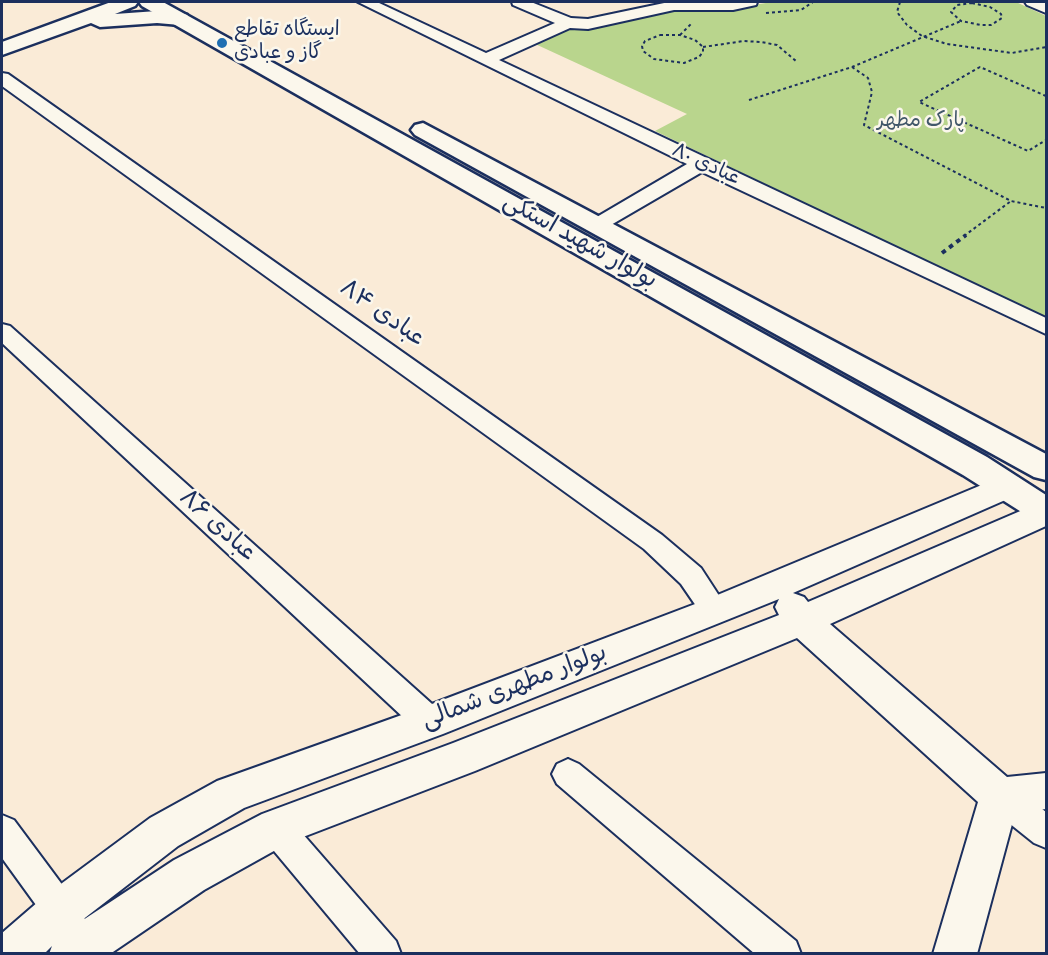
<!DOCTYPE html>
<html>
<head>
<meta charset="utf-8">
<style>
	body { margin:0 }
	#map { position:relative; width:1048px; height:955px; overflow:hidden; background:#faebd7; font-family:"Indie Flower",sans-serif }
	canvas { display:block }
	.frame { position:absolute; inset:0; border:3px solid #1b2f5e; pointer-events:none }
</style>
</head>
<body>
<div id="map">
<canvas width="1048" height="955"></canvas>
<div class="frame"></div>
</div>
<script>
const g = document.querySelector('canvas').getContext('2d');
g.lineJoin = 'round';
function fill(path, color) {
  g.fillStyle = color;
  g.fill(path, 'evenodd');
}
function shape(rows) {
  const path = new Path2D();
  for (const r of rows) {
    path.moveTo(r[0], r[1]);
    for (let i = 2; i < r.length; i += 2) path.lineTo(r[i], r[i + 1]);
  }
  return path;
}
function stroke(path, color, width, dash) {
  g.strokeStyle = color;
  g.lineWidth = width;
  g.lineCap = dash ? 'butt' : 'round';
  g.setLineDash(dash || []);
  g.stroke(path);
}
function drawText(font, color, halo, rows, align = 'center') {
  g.font = font + ' "Indie Flower","Playpen Sans Arabic",sans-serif';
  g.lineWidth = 5;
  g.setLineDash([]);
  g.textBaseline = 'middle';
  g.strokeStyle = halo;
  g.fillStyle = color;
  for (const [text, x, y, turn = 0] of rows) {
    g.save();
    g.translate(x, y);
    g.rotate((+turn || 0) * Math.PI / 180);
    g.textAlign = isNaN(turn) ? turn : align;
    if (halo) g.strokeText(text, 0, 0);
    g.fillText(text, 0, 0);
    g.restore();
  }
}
fill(shape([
	[772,2,1016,2,1046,16,1046,319,655,131,687,114,533,43,560,30,591,29,670,9,729,9]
]), '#b9d58d');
const minor = shape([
	[358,2,377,2,486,53,555,23,513,5,512,2,531,2,571,18,588,19,669,2,757,2,756,5,733,10,674,10,588,29,570,28,499,60,1046,318,1046,334,702,172,604,229,590,229,587,225,590,221,687,164,358,2],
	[1025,2,1046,2,1046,13,1027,5,1025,2],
	[2,73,8,74,662,535,701,568,729,611,725,619,715,623,705,619,681,584,644,549,2,86,2,73],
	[2,324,10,326,441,712,445,722,441,732,430,736,419,732,2,343,2,324],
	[568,759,579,764,796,941,801,954,755,954,557,784,552,774,557,764,568,759],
	[1000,781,1011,785,1046,812,1046,848,1034,843,989,807,984,796,989,785,1000,781],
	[276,812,288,817,396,941,401,954,360,954,264,839,260,828,264,817,276,812],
	[2,815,14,820,81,910,86,922,81,934,69,939,57,934,2,858,2,815]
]);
const tertiary = shape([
	[1008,474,1019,478,1024,486,1019,494,793,593,804,597,808,602,1046,500,1046,526,830,624,1007,777,1046,773,1046,809,1015,813,977,954,933,954,978,802,797,638,475,771,290,842,204,890,110,954,49,954,52,946,44,954,2,954,2,933,46,895,150,818,217,781,424,707,703,601,1008,474],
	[779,599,775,607,779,615,453,743,262,814,174,860,77,924,178,846,244,808,443,734,779,599]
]);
const secondary = shape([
	[139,2,163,2,987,457,1046,495,1046,524,1034,520,963,475,142,6,139,2],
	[423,123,1046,454,1046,480,1034,477,415,135,411,130,415,125,423,123]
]);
const primary = shape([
	[111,2,138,2,135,6,115,14,157,11,180,13,187,15,190,19,187,23,180,25,157,23,100,27,91,23,2,55,2,42,111,2]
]);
stroke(minor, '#1b2f5e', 4);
stroke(tertiary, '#1b2f5e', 4);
stroke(secondary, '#1b2f5e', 5);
stroke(primary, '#1b2f5e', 5);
stroke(shape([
	[900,2,897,12,907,25,922,36,947,44,1012,53,1046,47],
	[972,3,990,7,1001,14,1002,18,991,25,981,25,961,21,951,12,957,5,972,3],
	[766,13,801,10,813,2],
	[660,35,680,35,695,40,703,47,703,52,699,57,684,63,654,59,643,51,642,46,645,41,660,35],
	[680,35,691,24],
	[703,47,744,41,761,42,777,45,796,61],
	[852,67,868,78,872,92,864,125,1011,201,1046,208],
	[1046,96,980,67,919,102,1028,151,1046,140],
	[749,100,852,67,961,21],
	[964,236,1011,201]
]), '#1b2f5e', 2, [3, 3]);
stroke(shape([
	[942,253,966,235]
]), '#1b2f5e', 4, [4.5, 4.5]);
fill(minor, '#fbf7ec');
fill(tertiary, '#fbf7ec');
fill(secondary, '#fbf7ec');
fill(primary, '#fbf7ec');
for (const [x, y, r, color] of [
	[222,43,6,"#1f6fb2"]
]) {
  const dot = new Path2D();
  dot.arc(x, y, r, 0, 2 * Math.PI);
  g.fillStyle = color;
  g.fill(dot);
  stroke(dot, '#fbf7ec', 2);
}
drawText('20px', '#1b2f5e', '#fbf7ec', [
	["ایستگاه تقاطع",234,32],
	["گاز و عبادی",234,55]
], 'left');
drawText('20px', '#42586a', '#fbf7ec', [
	["پارک مطهر",921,123]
]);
drawText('20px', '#1b2f5e', '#fbf7ec', [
	["عبادی ۸۰",705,166,25]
]);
drawText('24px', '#1b2f5e', '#fbf7ec', [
	["بولوار شهید استکی",579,243,29],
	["عبادی ۸۴",381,315,35],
	["عبادی ۸۶",216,527,42],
	["بولوار مطهری شمالی",515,689,-21]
]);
</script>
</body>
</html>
